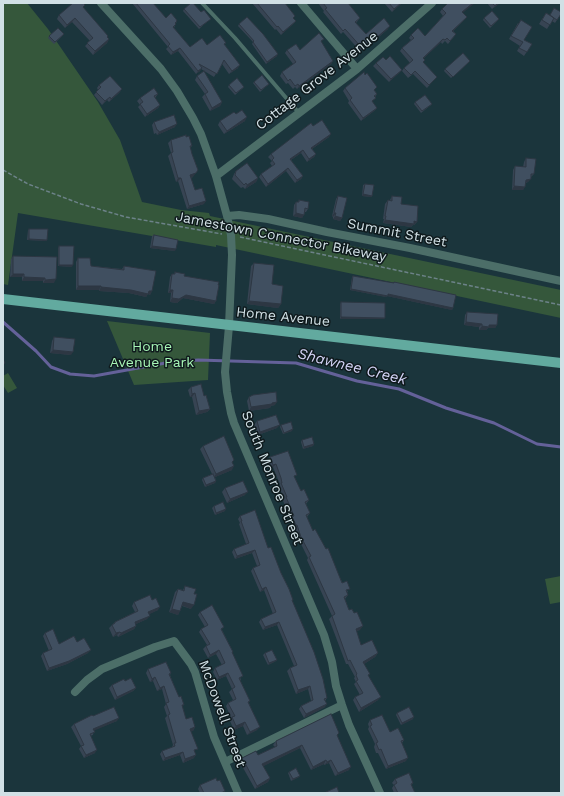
<!DOCTYPE html>
<html>
<head>
<meta charset="utf-8">
<style>
	body { margin:0 }
	#map { position:relative; width:564px; height:796px; overflow:hidden; background:#1b353c; font-family:"Work Sans",sans-serif }
	canvas { display:block }
	.frame { position:absolute; inset:0; border:4px solid #d1e0e5; pointer-events:none }
</style>
</head>
<body>
<div id="map">
<canvas width="564" height="796"></canvas>
<div class="frame"></div>
</div>
<script>
const g = document.querySelector('canvas').getContext('2d');
g.lineJoin = 'round';
function fill(path, color) {
  g.fillStyle = color;
  g.fill(path, 'evenodd');
}
function shape(rows) {
  const path = new Path2D();
  for (const r of rows) {
    path.moveTo(r[0], r[1]);
    for (let i = 2; i < r.length; i += 2) path.lineTo(r[i], r[i + 1]);
  }
  return path;
}
function stroke(path, color, width, dash) {
  g.strokeStyle = color;
  g.lineWidth = width;
  g.lineCap = dash ? 'butt' : 'round';
  g.setLineDash(dash || []);
  g.stroke(path);
}
function drawText(font, color, halo, rows, align = 'center') {
  g.font = font + ' "Work Sans",sans-serif';
  g.lineWidth = 3;
  g.setLineDash([]);
  g.textBaseline = 'middle';
  g.strokeStyle = halo;
  g.fillStyle = color;
  for (const [text, x, y, turn = 0] of rows) {
    g.save();
    g.translate(x, y);
    g.rotate((+turn || 0) * Math.PI / 180);
    g.textAlign = isNaN(turn) ? turn : align;
    if (halo) g.strokeText(text, 0, 0);
    g.fillText(text, 0, 0);
    g.restore();
  }
}
fill(shape([
	[3,3,27,3,48,29,98,102,120,140,142,202,181,210,209,213,210,216,561,290,561,318,216,245,216,247,18,213,8,285,3,284],
	[107,321,210,333,208,380,134,385],
	[8,373,17,388,8,393,3,385,3,376],
	[561,576,561,602,550,604,545,579]
]), '#35573b');
stroke(shape([
	[3,322,36,351,51,367,70,374,94,376,171,362,198,360,296,363,357,381,399,389,446,408,494,423,537,444,561,447]
]), '#646199', 3);
stroke(shape([
	[3,170,28,184,81,204,126,217,222,234],
	[240,237,561,305]
]), '#6c8288', 1.5, [4, 2]);
stroke(shape([
	[202,3,235,38,299,113]
]), '#4c6e68', 4);
stroke(shape([
	[101,3,161,69,177,91,193,118,201,134,216,176,227,216,231,235,232,255,229,326,225,372,227,392,231,413,234,423,324,635,332,662,336,686,342,705,349,725,380,793],
	[301,3,357,69],
	[216,176,357,69,432,3],
	[227,216,239,215,268,219,327,232,410,248,561,281],
	[75,692,87,680,102,669,155,647,174,641,191,664,195,672,214,737,238,793],
	[225,762,342,705]
]), '#4c6e68', 8);
stroke(shape([
	[3,299,561,363]
]), '#62aa9f', 10);
fill(shape([
	[132,3,153,3,166,18,177,21,174,28,190,47,207,45,225,45,238,68,229,74,222,64,214,77,201,69,200,71,196,74,178,51,171,55,166,49,168,47],
	[252,3,285,3,295,16,293,18,296,21,293,24,281,35,276,29,275,30],
	[318,3,348,3,360,18,356,23,366,34,388,29,366,48,365,47,360,51,344,33,343,32,341,34,323,12,324,11],
	[384,3,402,3,392,12],
	[487,3,500,3,492,9],
	[83,8,108,36,107,37,109,39,107,43,93,55,85,46,90,41,72,22,65,28,57,19,59,15],
	[184,9,201,12,209,20,199,29,183,11],
	[442,9,463,13,464,20,453,31,456,34,448,44,445,41,442,44,441,42,424,58,423,63,434,80,427,88,413,74,408,78,402,71,404,68,410,63,400,51,402,48,411,40,409,38,411,35,425,36,443,16,440,12],
	[546,13,550,15,561,14,555,23,552,21,547,29,539,24],
	[484,18,499,19,490,28,483,20],
	[518,23,524,40,532,44,524,56,517,51,520,46,509,39],
	[239,24,277,56,266,64,252,44,253,42,238,26],
	[64,34,54,44,48,38,49,36],
	[321,42,333,61,331,64,297,89,295,87,293,89,288,83,286,84,280,76,282,72,293,64,285,53,287,50,300,50],
	[470,61,451,78,444,71,445,69],
	[376,63,399,73,389,82,373,66],
	[197,76,222,102,220,106,210,111,202,97,205,94,195,80],
	[254,82,269,84,260,92,253,83],
	[99,85,122,89,119,93,109,102,107,100,102,105,94,95,98,90,97,88],
	[229,85,243,88,235,95,228,87],
	[345,88,375,90,374,90,377,94,372,102,377,108,374,111,361,121,348,103,349,101,343,91],
	[158,94,155,98,160,105,158,108,145,117,138,107,140,105,137,101,140,98],
	[415,102,432,104,431,105,421,113,414,104],
	[236,114,245,121,224,134,218,125,220,121],
	[154,122,175,127,157,135,156,133,154,134,152,125],
	[313,126,329,137,312,149,316,154,314,157,307,162,301,153,291,160,303,176,301,179,295,183,286,171,266,187,259,177,261,174,272,166,270,163,272,161,268,157,271,154],
	[186,137,192,146,190,148,193,177,191,178,195,190,204,204,187,209,178,181,176,182,168,156,171,153,168,143,171,140],
	[526,158,534,174,531,177,528,182,526,183,523,190,512,190,513,170,515,166,523,167,524,162],
	[236,171,258,178,256,182,245,189,243,187,241,188,232,179,234,174],
	[365,184,372,196,371,197,362,196,363,185],
	[338,196,342,218,340,221,333,219,333,217,332,216,336,199],
	[392,196,401,204,417,222,414,225,413,225,411,227,383,223,384,219,383,219,385,204,388,200,390,200],
	[299,200,308,209,306,212,305,212,302,218,293,216,294,205,296,202,298,202],
	[29,229,47,240,46,241,27,240,28,230],
	[154,235,175,251,150,248,152,236],
	[59,246,72,267,58,266,58,248],
	[13,256,54,283,43,283,43,281,22,281,22,277,10,277,11,259],
	[78,258,91,266,122,269,124,266,152,291,150,295,148,294,146,297,129,293,99,291,99,290,76,290,76,262],
	[254,263,272,284,281,304,278,308,247,304,251,266],
	[175,272,184,276,216,301,214,304,183,298,177,303,170,302,171,293,168,293,170,277,172,274,174,274],
	[353,276,393,283,394,282,453,308,452,310,387,296,386,297,350,290,352,277],
	[341,302,385,318,383,319,340,319,340,304],
	[467,312,497,325,495,328,488,328,486,330,479,330,479,327,464,325,465,315],
	[54,337,71,355,50,353,52,341],
	[191,387,204,396,210,409,207,412,196,415,192,397,190,397,188,390],
	[249,397,275,405,271,406,270,408,249,411,247,401],
	[257,421,277,428,258,435,254,425],
	[281,425,292,431,283,434,280,427],
	[302,440,314,444,313,446,303,449,301,442],
	[203,446,232,463,232,470,215,477,216,481,215,483,205,487,202,480,203,478,212,474,200,449],
	[270,457,295,478,301,491,309,500,306,504,310,513,307,517,313,531,348,592,347,592,348,595,345,599,349,610,360,630,356,631,361,645,378,653,375,657,364,664,378,700,359,712,353,700,355,697,360,695,354,684,356,682,354,678,355,677,348,664,346,664,329,619,332,616,307,560,308,558,299,540,295,528,294,528,290,520,291,518,283,501,284,499,279,487,280,485,279,482,273,467,270,469,267,461],
	[225,488,245,495,227,503,222,492],
	[214,506,225,511,215,515,212,508],
	[240,516,268,548,281,573,293,600,292,601,327,698,325,701,325,707,304,718,299,709,301,706,311,701,308,689,296,694,287,671,290,668,294,666,277,625,263,630,259,622,261,619,273,614,264,590,260,592,251,571,253,568,257,566,252,553,235,559,232,552,234,549,246,544,239,524,240,523,238,519],
	[185,586,191,609,182,606,178,615,169,612,175,592,178,589,183,590],
	[134,602,158,610,149,614,147,619,136,624,136,626,134,629,118,637,117,635,113,637,109,628,115,622,135,612,132,606],
	[200,612,222,630,233,652,232,653,241,680,240,680,249,703,257,730,247,735,243,726,234,730,230,721,231,718,226,706,228,703,233,700,229,692,232,689,226,676,217,680,213,672,215,668,222,665,216,654,208,658,203,649,207,645,199,632,201,629,205,627,198,615],
	[45,633,59,644,77,642,88,653,67,664,47,671,41,656,43,653,49,651,43,636],
	[265,653,276,661,268,665,263,655],
	[148,669,171,673,170,675,186,719,195,727,193,731,191,731,195,752,194,758,183,763,180,755,163,761,160,754,162,751,172,748,172,747,173,745,165,718,167,716,164,707,166,704,162,689,157,691,153,681,150,682,146,673],
	[112,685,136,688,133,691,115,700,109,688],
	[397,713,413,719,401,725,396,715],
	[93,716,117,721,94,730,93,735,90,736,95,753,84,758,79,749,81,746,71,727,74,724],
	[370,720,404,740,402,743,406,761,386,769,378,753,376,753,374,747,375,744,368,729,369,727,368,724],
	[337,736,349,770,335,776,329,763,324,765,324,764,311,770,300,748,263,766,270,778,268,782,255,789,242,766,241,767,238,762,240,759,258,755,275,747,273,745,276,741],
	[289,772,299,777,291,781,288,773],
	[395,779,413,783,411,786,415,793,394,793,392,788,394,785,392,783],
	[200,785,223,793,200,793,198,789]
]), '#374453');
fill(shape([
	[401,3,402,3,392,12,394,9],
	[473,3,475,3,460,15,462,12],
	[498,3,500,3,492,9],
	[467,17,450,34,452,31],
	[75,18,72,22,65,28,67,25],
	[296,21,293,24,281,35,283,32],
	[390,26,388,29,366,48,368,45],
	[109,39,107,43,93,55,95,51],
	[443,39,441,42,421,61,423,58],
	[180,48,178,51,171,55,173,52],
	[278,54,277,56,266,64,267,62],
	[333,61,331,64,297,89,299,86],
	[240,65,238,68,229,74,232,71],
	[202,68,200,71,196,74,198,71],
	[402,70,399,73,389,82,391,79],
	[122,89,119,93,109,102,111,99],
	[110,97,102,105,105,101],
	[222,102,220,106,210,111,212,108],
	[160,105,158,108,145,117,147,114],
	[377,108,374,111,361,121,363,118],
	[247,117,245,121,224,134,227,131],
	[177,124,175,127,157,135,159,132],
	[331,134,329,137,309,151,311,148],
	[303,150,301,153,288,162,290,159],
	[316,154,314,157,307,162,309,159],
	[288,168,286,171,266,187,268,184],
	[196,173,193,177,188,179,190,175],
	[303,176,301,179,295,183,297,180],
	[178,178,181,178,178,181,176,182],
	[258,178,256,182,245,189,247,185],
	[531,179,528,182,524,183,526,180],
	[514,186,525,187,523,190,512,190],
	[363,194,372,196,371,197,362,196],
	[206,201,204,204,187,209,189,206],
	[296,213,304,215,302,218,293,216],
	[334,213,336,213,333,217,332,216],
	[335,216,342,218,340,221,333,219],
	[385,220,414,221,417,222,414,225,413,225,411,227,383,223],
	[29,239,47,240,46,241,27,240],
	[152,246,176,249,175,251,150,248],
	[59,265,73,265,72,267,58,266],
	[13,274,24,274,22,277,10,277],
	[24,277,45,278,43,281,22,281],
	[56,279,54,283,43,283,45,280],
	[78,286,101,286,99,290,76,290],
	[101,287,149,291,152,291,150,295,148,294,146,297,129,293,99,291],
	[351,289,388,294,453,308,452,310,387,296,386,297,350,290],
	[170,290,173,290,171,293,168,293],
	[186,295,216,301,214,304,183,298,177,303,170,302,172,298],
	[249,301,281,304,278,308,247,304],
	[341,317,385,318,383,319,340,319],
	[466,322,482,324,479,327,464,325],
	[489,325,497,325,495,328,488,328,486,330,479,330,482,326],
	[53,350,73,352,71,355,50,353],
	[195,393,192,397,190,397,192,394],
	[277,402,275,405,271,406,270,408,249,411,251,407],
	[210,409,207,412,196,415,199,411],
	[280,425,277,428,258,435,260,432],
	[293,429,292,431,283,434,284,433],
	[314,444,313,446,303,449,304,447],
	[276,464,273,467,270,469,273,465],
	[234,466,232,470,213,478,216,474],
	[216,481,215,483,205,487,206,485],
	[248,492,245,495,227,503,230,499],
	[226,509,225,511,215,515,216,513],
	[255,550,252,553,235,559,237,556],
	[266,587,264,590,260,592,262,589],
	[183,602,194,605,191,609,181,605],
	[160,607,158,610,146,616,148,612],
	[172,609,180,611,178,615,169,612],
	[150,616,147,619,132,626,135,622],
	[279,622,277,625,263,630,265,627],
	[136,626,134,629,118,637,121,633],
	[363,626,360,630,353,632,356,629],
	[120,632,117,635,113,637,116,633],
	[91,650,88,653,67,664,47,671,49,668],
	[219,650,216,654,208,658,210,655],
	[378,653,375,657,361,666,363,662],
	[277,660,276,661,268,665,269,663],
	[228,673,226,676,217,680,219,677],
	[155,677,153,681,150,682,152,679],
	[164,686,162,689,157,691,160,688],
	[310,686,308,689,296,694,298,690],
	[136,688,133,691,115,700,117,697],
	[381,697,378,700,359,712,361,708],
	[327,704,325,707,304,718,306,714],
	[414,717,413,719,401,725,402,723],
	[119,718,117,721,91,732,93,729],
	[245,722,243,726,234,730,236,726],
	[195,727,193,731,188,732,190,729],
	[260,727,257,730,247,735,250,732],
	[302,745,300,748,260,768,262,764],
	[97,750,95,753,84,758,86,755],
	[183,752,180,755,163,761,165,758],
	[196,755,194,758,183,763,185,759],
	[408,758,406,761,386,769,388,766],
	[326,760,324,764,311,770,313,767],
	[331,760,329,763,324,765,327,762],
	[351,767,349,770,335,776,338,773],
	[300,776,299,777,291,781,293,779],
	[270,778,268,782,255,789,257,786]
]), '#2d3743');
const building = shape([
	[73,3,83,3,85,5,83,7,108,36,107,37,109,39,95,51,87,43,93,38,75,18,67,25,59,15,73,3],
	[136,3,153,3,166,18,171,13,176,19,177,21,175,23,176,24,173,27,190,47,202,38,207,45,220,35,226,43,224,44,240,65,232,71,224,60,217,74,199,64,202,68,198,71,180,48,173,52,168,46,170,44,136,3],
	[191,3,193,3,201,12,204,10,211,19,200,27,184,9,191,3],
	[257,3,285,3,295,16,293,18,296,21,283,32,278,26,277,27,257,3],
	[323,3,348,3,360,18,355,22,366,34,384,18,390,26,368,45,367,43,362,48,346,30,345,29,343,31,325,9,327,8,323,3],
	[389,3,401,3,394,9,389,3],
	[448,3,473,3,462,12,467,17,452,31,456,34,450,41,447,38,445,40,443,39,423,58,425,60,423,62,437,77,429,85,415,71,411,75,404,68,413,60,402,48,414,38,411,35,418,28,425,36,446,13,442,9,448,3],
	[492,3,498,3,495,6,492,3],
	[554,8,561,12,561,14,557,20,554,18,550,25,542,20,546,13,554,18,550,15,554,8],
	[492,11,499,19,491,26,484,18,492,11],
	[247,17,263,34,278,54,267,62,253,42,254,41,239,24,247,17],
	[521,20,532,27,524,40,532,44,527,52,519,48,523,42,511,36,521,20],
	[58,28,64,34,55,42,49,36,58,28],
	[319,33,324,39,321,41,333,61,299,86,298,84,295,86,290,79,288,81,282,72,296,62,287,50,296,44,300,50,319,33],
	[463,53,470,61,453,77,445,69,463,53],
	[390,56,402,70,391,79,376,63,383,57,386,60,390,56],
	[204,71,222,102,212,108,205,94,208,92,197,76,204,71],
	[364,72,365,75,367,73,377,87,374,90,377,94,374,96,376,98,372,101,377,108,363,118,350,100,352,98,345,88,364,72],
	[262,75,269,84,261,90,254,82,262,75],
	[110,76,122,89,111,99,110,97,105,101,96,92,101,87,99,85,110,76],
	[237,78,244,87,236,93,229,85,237,78],
	[154,88,158,94,154,96,160,105,147,114,140,104,143,102,140,98,154,88],
	[425,95,432,104,422,111,415,102,425,95],
	[242,110,247,117,227,131,220,121,234,112,236,114,242,110],
	[174,115,177,124,159,132,158,130,157,130,154,122,174,115],
	[322,120,331,134,311,148,316,154,309,159,303,150,290,159,303,176,297,180,288,168,268,184,261,174,275,164,272,160,274,158,271,154,311,123,313,126,322,120],
	[186,135,186,137,189,136,192,146,190,146,192,154,198,170,196,173,190,175,195,190,202,188,206,201,189,206,181,178,178,178,171,153,173,152,171,140,186,135],
	[526,158,536,159,534,174,531,174,531,179,526,180,525,187,514,186,515,166,526,167,526,158],
	[247,163,258,178,247,185,246,183,244,185,235,175,236,171,247,163],
	[365,184,374,185,372,196,363,194,365,184],
	[338,196,347,198,342,218,335,216,336,213,334,213,338,196],
	[392,196,402,197,401,204,418,206,417,222,414,221,414,224,385,220,386,216,385,216,388,200,392,201,392,196],
	[299,200,309,202,308,209,305,208,304,215,296,213,296,202,299,202,299,200],
	[29,229,48,229,47,240,29,239,29,229],
	[154,235,178,240,176,249,152,246,154,235],
	[59,246,74,246,73,265,59,265,59,246],
	[13,256,57,257,56,279,45,280,45,278,24,277,24,274,13,274,13,256],
	[78,258,90,258,91,266,124,270,124,266,156,271,152,291,149,291,148,294,131,290,101,287,101,286,78,286,78,258],
	[254,263,274,265,272,284,283,286,281,304,249,301,254,263],
	[175,272,185,274,184,276,219,282,218,285,219,285,216,301,186,295,179,299,172,298,173,290,170,290,172,274,175,274,175,272],
	[353,276,394,283,394,282,456,295,453,308,388,294,388,296,351,289,353,276],
	[341,302,385,303,385,318,341,317,341,302],
	[467,312,498,314,497,325,489,325,489,327,482,326,482,324,466,322,467,312],
	[54,337,75,339,73,352,53,350,54,337],
	[3,359,5,363,3,365,3,359],
	[201,384,204,396,206,395,210,409,199,411,195,393,192,394,191,387,201,384],
	[276,392,277,402,272,403,272,404,251,407,249,397,253,395,276,392],
	[276,415,280,425,260,432,257,421,276,415],
	[291,422,293,429,284,433,281,425,291,422],
	[224,436,234,460,232,462,234,466,216,474,203,446,224,436],
	[312,437,314,444,304,447,302,440,312,437],
	[288,451,297,475,294,476,301,491,304,489,309,500,305,502,310,513,306,515,313,531,315,529,326,549,328,548,342,583,347,581,350,589,346,590,348,595,344,597,349,610,352,609,354,613,357,612,363,626,356,629,361,645,372,640,378,653,363,662,370,674,368,675,381,697,361,708,355,697,363,693,356,681,358,680,356,675,357,674,350,660,348,661,332,616,335,614,309,557,311,556,301,537,297,525,296,525,292,517,294,516,286,497,287,497,281,483,282,483,281,478,276,464,273,465,270,457,288,451],
	[213,474,216,481,206,485,203,478,213,474],
	[243,481,248,492,230,499,225,488,243,481],
	[223,502,226,509,216,513,214,506,223,502],
	[255,510,268,548,271,547,281,573,289,589,293,600,292,600,314,652,323,679,327,698,324,699,327,704,306,714,301,706,313,700,310,686,298,690,290,668,297,665,279,622,265,627,261,619,276,612,266,587,262,589,253,568,260,565,255,550,237,556,234,549,249,543,241,521,242,521,240,516,255,510],
	[185,586,196,589,194,594,197,594,194,605,183,602,180,611,172,609,178,589,184,591,185,586],
	[150,595,152,600,156,598,160,607,148,612,150,616,135,622,136,626,121,633,120,632,116,633,112,625,115,623,115,622,138,611,134,602,150,595],
	[212,605,224,627,221,629,233,652,232,652,243,676,239,678,250,701,248,702,260,727,250,732,245,722,236,726,232,717,235,716,228,703,236,699,232,689,235,687,228,673,219,677,215,668,225,663,219,650,210,655,206,646,210,644,201,629,208,625,200,612,212,605],
	[53,629,59,644,74,636,77,642,84,638,91,650,69,661,49,668,43,653,52,649,45,633,53,629],
	[272,650,277,660,269,663,265,653,272,650],
	[166,662,171,673,169,674,179,697,181,696,184,705,182,705,186,719,192,717,195,727,190,729,198,749,194,750,196,755,185,759,183,752,165,758,162,751,175,746,174,743,176,743,168,715,170,714,166,703,169,702,164,686,160,688,155,677,152,679,148,669,166,662],
	[131,678,136,688,117,697,112,685,124,679,125,681,131,678],
	[114,707,119,718,93,729,95,732,90,734,97,750,86,755,81,746,84,745,74,724,92,715,93,716,114,707],
	[409,707,414,717,402,723,397,713,409,707],
	[331,714,339,733,337,735,351,767,338,773,331,760,327,762,326,760,313,767,302,745,262,764,270,778,257,786,245,763,243,764,240,759,256,751,258,755,277,746,276,741,331,714],
	[382,715,390,732,398,728,404,740,401,741,407,755,408,758,388,766,381,749,379,750,376,743,378,742,370,726,372,725,370,720,382,715],
	[296,768,300,776,293,779,289,772,296,768],
	[409,773,413,783,411,784,415,793,398,793,394,785,397,783,395,779,409,773],
	[216,778,217,781,220,780,225,791,221,793,204,793,200,785,216,778],
	[337,787,339,793,324,793,337,787]
]);
fill(building, '#404f60');
stroke(building, '#2d3743', 1);
drawText('14px', '#d1e0e5', '#0f1a1d', [
	["Cottage Grove Avenue",317,81,-38],
	["Summit Street",397,233,11],
	["Jamestown Connector Bikeway",281,237,11],
	["Home Avenue",283,317,6],
	["South Monroe Street",272,478,68],
	["McDowell Street",222,714,70]
]);
drawText('14px', '#a8f7b7', '#0f1a1d', [
	["Home",152,347],
	["Avenue Park",152,363]
]);
drawText('italic 15px', '#d3d3f5', '#0f1a1d', [
	["Shawnee Creek",352,367,14]
]);
</script>
</body>
</html>
